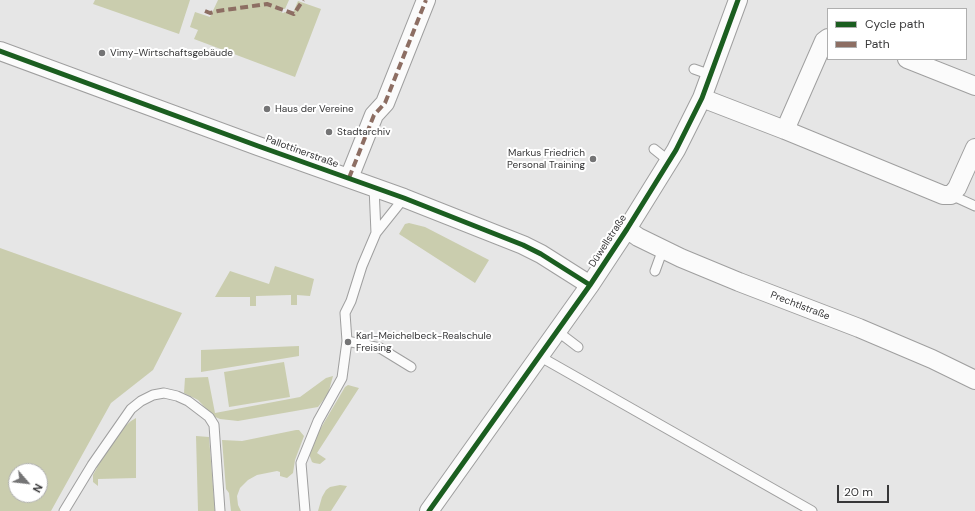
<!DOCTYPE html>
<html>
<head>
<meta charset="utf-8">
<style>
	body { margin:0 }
	#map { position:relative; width:975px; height:511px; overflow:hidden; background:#e6e6e6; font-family:"DM Sans",sans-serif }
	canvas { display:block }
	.legend { position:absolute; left:827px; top:8px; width:140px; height:52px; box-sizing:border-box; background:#fff; border:1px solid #afafaf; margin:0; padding:5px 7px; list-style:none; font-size:12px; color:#373738 }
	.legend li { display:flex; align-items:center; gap:8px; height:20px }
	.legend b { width:20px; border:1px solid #afafaf }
	.north { position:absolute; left:8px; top:463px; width:40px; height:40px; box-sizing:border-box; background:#fff; border:1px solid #afafaf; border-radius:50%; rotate:118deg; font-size:11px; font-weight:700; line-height:16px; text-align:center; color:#373738 }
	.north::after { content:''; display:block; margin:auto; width:14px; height:18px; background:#747475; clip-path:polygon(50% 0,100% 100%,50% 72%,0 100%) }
	.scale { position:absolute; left:837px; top:485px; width:52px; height:18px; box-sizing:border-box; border:2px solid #373738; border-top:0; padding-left:5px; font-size:12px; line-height:14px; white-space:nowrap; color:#373738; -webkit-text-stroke:3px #fff; paint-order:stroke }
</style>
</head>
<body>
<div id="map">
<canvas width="975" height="511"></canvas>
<ul class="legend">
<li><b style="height:5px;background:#1b5e20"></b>Cycle path</li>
<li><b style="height:5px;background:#8d6e63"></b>Path</li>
</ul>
<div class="north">N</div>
<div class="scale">20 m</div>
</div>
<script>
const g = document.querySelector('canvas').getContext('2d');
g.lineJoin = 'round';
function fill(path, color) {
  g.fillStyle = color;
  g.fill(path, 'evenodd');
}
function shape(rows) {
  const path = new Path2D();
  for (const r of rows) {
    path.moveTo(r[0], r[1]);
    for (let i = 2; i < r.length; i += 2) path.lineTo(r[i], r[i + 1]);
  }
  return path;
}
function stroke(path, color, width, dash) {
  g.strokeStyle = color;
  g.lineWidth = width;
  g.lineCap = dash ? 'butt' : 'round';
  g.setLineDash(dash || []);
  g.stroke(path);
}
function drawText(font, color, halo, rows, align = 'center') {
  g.font = font + ' "DM Sans",sans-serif';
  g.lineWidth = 4;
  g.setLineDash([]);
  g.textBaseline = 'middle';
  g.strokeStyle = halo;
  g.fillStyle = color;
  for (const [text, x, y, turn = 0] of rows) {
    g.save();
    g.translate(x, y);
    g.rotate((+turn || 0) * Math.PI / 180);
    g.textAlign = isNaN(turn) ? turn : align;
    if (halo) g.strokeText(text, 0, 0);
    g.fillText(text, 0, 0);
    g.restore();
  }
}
fill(shape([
	[95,0,190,0,179,34,93,4],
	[218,0,289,0,285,9,279,7,278,10,283,13,285,12,292,15,298,1,321,9,295,77,194,39,198,30,190,27,195,12,210,17],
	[409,223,425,227,489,260,475,283,399,234,405,224],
	[0,248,182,313,153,370,111,403,51,511,0,511],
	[16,471,40,471,40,495,16,495],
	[275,266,314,279,310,296,297,295,297,305,291,305,291,295,256,296,256,306,250,306,250,297,215,297,230,271,269,284],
	[299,346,299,356,201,372,201,350],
	[284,362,290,397,229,407,224,372],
	[333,376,328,394,318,407,238,421,220,419,213,416,198,400,184,393,185,378,208,377,215,413,300,397,326,378],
	[348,385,359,388,317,453,326,459,320,464,314,463,312,462,309,454,312,443,345,387],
	[136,418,136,478,98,479,98,486,93,482,93,475,105,453,123,428,131,421],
	[296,430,299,430,304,436,295,460,293,473,287,478,280,476,280,472,277,471,257,475,248,480,240,488,237,496,238,505,241,511,231,511,229,493,226,489,222,440,242,441],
	[196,436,209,437,215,511,198,511],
	[340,485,347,486,331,511,318,511,322,497,326,490,330,487]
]), '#cacdae');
const lane = shape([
	[694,69,711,75],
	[654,149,669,161],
	[951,195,975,206],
	[376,233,404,198],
	[655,271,663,249],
	[557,331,578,347],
	[347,341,380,348,411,367],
	[539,356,812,511],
	[64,511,92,465,131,409,141,401,153,395,164,393,177,396,188,401,209,417,214,425,220,511],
	[305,511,301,463,318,421,342,378,347,341,345,313,351,301,362,266,376,233,374,187]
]);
const street = shape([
	[0,51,258,146,404,198,523,245,541,254,590,285],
	[907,59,975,86],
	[702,98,785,130,943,195,951,195,957,188,975,148],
	[785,130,824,41,828,38],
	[349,178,374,115,385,103,426,0],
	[627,229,638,237,681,258,739,282,859,328,932,359,975,380],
	[429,511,590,285,627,229,676,150,702,98,738,0]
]);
stroke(lane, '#9f9f9f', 11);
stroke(street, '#9f9f9f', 20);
stroke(lane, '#fbfbfb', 9);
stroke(street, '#fbfbfb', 18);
stroke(shape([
	[205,11,210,13,218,11,267,4,294,14,303,0],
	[349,178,374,115,385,103,426,0]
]), '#8d6e63', 4, [8, 4]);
stroke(shape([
	[0,51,258,146,404,198,523,245,541,254,590,285],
	[429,511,590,285,627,229,676,150,702,98,738,0]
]), '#1b5e20', 5);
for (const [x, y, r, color] of [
	[102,53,4,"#747475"],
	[267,109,4,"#747475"],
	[329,132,4,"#747475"],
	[593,159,4,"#747475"],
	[348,342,4,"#747475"]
]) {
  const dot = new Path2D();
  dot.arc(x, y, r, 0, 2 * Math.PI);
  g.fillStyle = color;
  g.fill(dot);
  stroke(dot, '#fff', 1.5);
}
drawText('10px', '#373738', '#fff', [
	["Vimy-Wirtschaftsgebäude",110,53],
	["Haus der Vereine",275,109],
	["Stadtarchiv",337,132],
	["Markus Friedrich",585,153,"right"],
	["Personal Training",585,165,"right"],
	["Karl-Meichelbeck-Realschule",356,336],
	["Freising",356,348]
], 'left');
drawText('10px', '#373738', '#fff', [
	["Pallottinerstraße",302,152,20],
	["Düwellstraße",608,241,-57],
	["Prechtlstraße",800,306,21]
]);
</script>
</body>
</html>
